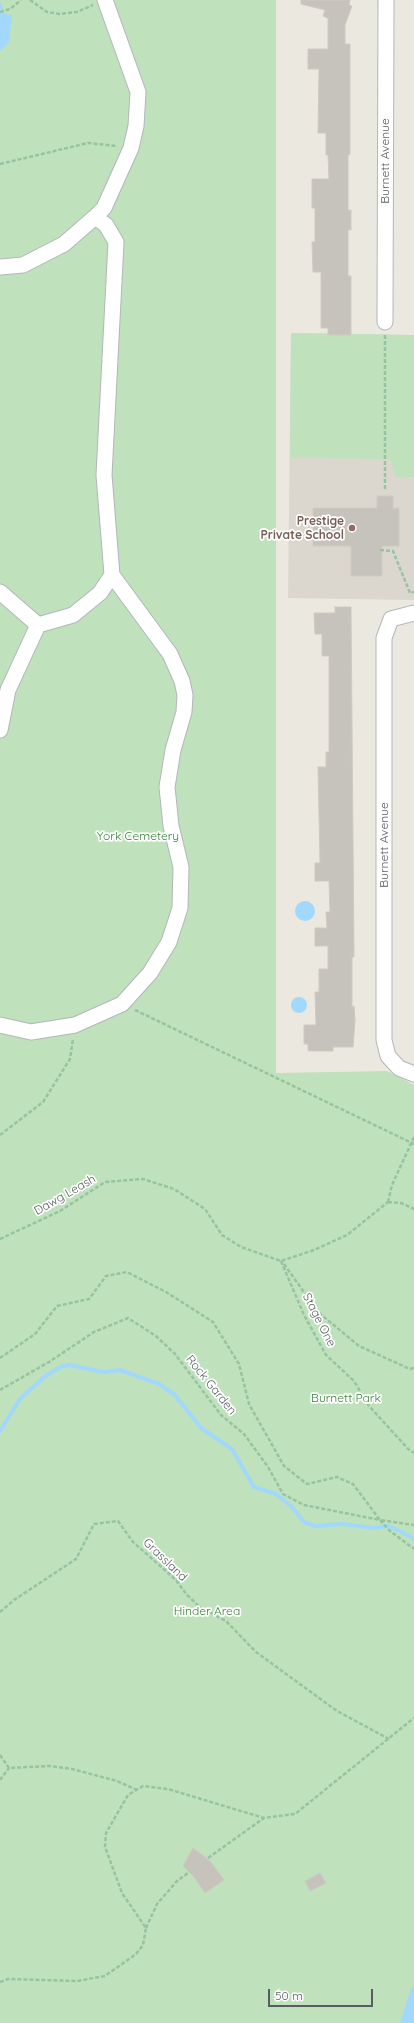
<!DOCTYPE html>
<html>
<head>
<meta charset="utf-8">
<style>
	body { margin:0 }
	#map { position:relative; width:414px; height:2023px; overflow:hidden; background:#ebe8e0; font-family:Quicksand,sans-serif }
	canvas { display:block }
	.scale { position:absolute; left:268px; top:1989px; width:105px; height:18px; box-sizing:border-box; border:2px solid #595d61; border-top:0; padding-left:5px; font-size:12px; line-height:14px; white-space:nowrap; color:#595d61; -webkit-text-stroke:3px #fff; paint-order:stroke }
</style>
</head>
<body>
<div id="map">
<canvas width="414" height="2023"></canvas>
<div class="scale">50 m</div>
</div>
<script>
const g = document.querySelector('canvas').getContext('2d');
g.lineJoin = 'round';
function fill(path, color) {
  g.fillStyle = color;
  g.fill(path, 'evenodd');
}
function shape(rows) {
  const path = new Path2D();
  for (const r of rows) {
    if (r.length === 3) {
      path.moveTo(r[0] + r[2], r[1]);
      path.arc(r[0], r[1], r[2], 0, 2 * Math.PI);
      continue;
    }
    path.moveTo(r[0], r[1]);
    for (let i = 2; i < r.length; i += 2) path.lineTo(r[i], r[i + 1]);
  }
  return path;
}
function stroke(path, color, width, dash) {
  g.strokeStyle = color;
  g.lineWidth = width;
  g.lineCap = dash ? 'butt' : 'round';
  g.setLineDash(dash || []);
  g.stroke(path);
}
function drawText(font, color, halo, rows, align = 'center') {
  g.font = font + ' Quicksand,sans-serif';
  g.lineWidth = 3.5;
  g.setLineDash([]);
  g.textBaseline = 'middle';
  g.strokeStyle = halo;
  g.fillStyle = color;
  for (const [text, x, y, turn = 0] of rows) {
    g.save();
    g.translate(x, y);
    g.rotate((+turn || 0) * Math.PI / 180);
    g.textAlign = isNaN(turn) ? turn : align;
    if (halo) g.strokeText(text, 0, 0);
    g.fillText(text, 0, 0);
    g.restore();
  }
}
fill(shape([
	[291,333,414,335,414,600,288,598]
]), '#dbd7ce');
fill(shape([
	[0,0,276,0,276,1073,387,1071,414,1085,414,2023,0,2023],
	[291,333,414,335,414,477,396,478,390,459,290,458]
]), '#bfe2bd');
fill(shape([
	[0,1,5,14,12,15,9,42,0,51],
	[305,911,10],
	[299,1005,8],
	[414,1985,414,2023,400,2023,411,1989]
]), '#a1d8fb');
stroke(shape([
	[0,1431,20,1399,44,1377,60,1367,69,1365,104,1372,120,1370,159,1384,175,1395,201,1428,232,1449,254,1487,276,1494,291,1506,304,1522,315,1526,343,1524,374,1528,388,1526,402,1532,414,1539]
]), '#a1d8fb', 4);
const building = shape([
	[301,0,350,0,349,5,352,6,345,25,345,44,350,44,350,154,348,155,348,210,351,210,351,230,348,230,348,276,351,276,351,335,328,335,328,328,321,328,321,272,313,272,312,242,315,242,315,208,312,208,312,179,329,179,328,155,326,155,326,133,318,133,319,69,308,69,308,49,328,49,328,18,323,16,325,10,301,4,301,0],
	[377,496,393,496,393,509,399,508,399,546,382,546,382,576,351,576,351,546,313,546,313,508,377,508,377,496],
	[335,607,351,607,354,957,352,957,352,1007,354,1006,355,1021,353,1047,333,1047,333,1051,308,1051,308,1044,304,1044,304,1025,316,1025,315,992,319,992,319,969,328,969,328,946,315,946,315,928,327,928,326,912,330,912,329,881,315,881,315,863,320,863,318,767,326,767,326,752,329,752,329,656,322,656,322,634,315,634,314,613,335,613,335,607],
	[193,1848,210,1861,224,1880,205,1893,194,1877,183,1866,193,1848],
	[320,1873,326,1883,310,1891,305,1881,320,1873]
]);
fill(building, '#c6c3bd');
stroke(building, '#d0c9bf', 1);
const minor = shape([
	[0,267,23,265,64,244,95,217,104,208,131,148,136,126,138,92,105,0],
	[385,322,386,0],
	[0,592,38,625],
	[414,613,391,619,384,638,384,1040,388,1056,399,1068,414,1074],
	[0,730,8,690,38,625,73,615,100,593,112,575,104,475,116,242,106,225,95,217],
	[0,1025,31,1032,75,1025,122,1004,150,973,169,942,180,908,181,867,171,826,167,787,173,750,184,712,185,695,182,681,170,654,112,575]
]);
stroke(minor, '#b3b6ba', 17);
stroke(shape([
	[30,0,47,12,60,14,77,12,93,5],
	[0,12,10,9,21,0],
	[0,164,88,143,117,146],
	[385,335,385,491],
	[380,550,393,551,410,593,414,592],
	[135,1010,414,1144],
	[0,1135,43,1102,70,1059,73,1039],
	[388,1202,392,1185,414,1137],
	[388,1202,401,1203,414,1209],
	[0,1239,60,1211,105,1182,143,1179,174,1189,205,1209,222,1235,241,1247,281,1261,314,1250,347,1235,388,1202],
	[281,1261,304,1315,326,1355,354,1381,369,1406,411,1452,414,1452],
	[284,1264,318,1312,359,1346,410,1369,414,1368],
	[0,1358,35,1334,57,1306,89,1299,106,1276,127,1272,166,1292,213,1322,239,1364,249,1404,284,1466,307,1484,337,1477,353,1484,380,1520,414,1525],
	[0,1390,49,1362,94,1332,128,1318,156,1336,175,1354,221,1415,244,1434,268,1467,283,1494,304,1505,380,1520,390,1531,414,1549],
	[0,1612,14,1600,76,1559,94,1524,118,1521,133,1542,175,1579,187,1595,201,1608,226,1621,256,1652,337,1711,389,1739],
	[0,1755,9,1768,49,1766,72,1769,117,1781,137,1790],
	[0,1780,9,1768],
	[208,1858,264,1818],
	[146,1928,157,1904,177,1881,188,1873],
	[0,1982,8,1979,77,1981,105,1976,136,1954,143,1945,146,1928,122,1893,105,1847,106,1833,128,1795,143,1786,168,1789,264,1818,295,1814,414,1718]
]), '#97c3a1', 2.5, [4, 2]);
stroke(minor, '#fff', 15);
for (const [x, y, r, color] of [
	[352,528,4,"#8d6e63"]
]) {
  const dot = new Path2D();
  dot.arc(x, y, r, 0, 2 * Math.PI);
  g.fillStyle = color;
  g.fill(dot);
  stroke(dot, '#fff', 1.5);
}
drawText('12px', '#595d61', '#fff', [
	["Burnett Avenue",385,161,-90],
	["Burnett Avenue",384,845,-90],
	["Dawg Leash",65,1195,-30],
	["Stage One",319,1320,63],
	["Rock Garden",211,1385,51],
	["Grassland",165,1560,44]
]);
drawText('bold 12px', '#785e54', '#fff', [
	["Prestige",344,521],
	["Private School",344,535]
], 'right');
drawText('12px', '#388138', '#fff', [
	["York Cemetery",138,836],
	["Burnett Park",346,1398],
	["Hinder Area",207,1611]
]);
</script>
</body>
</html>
